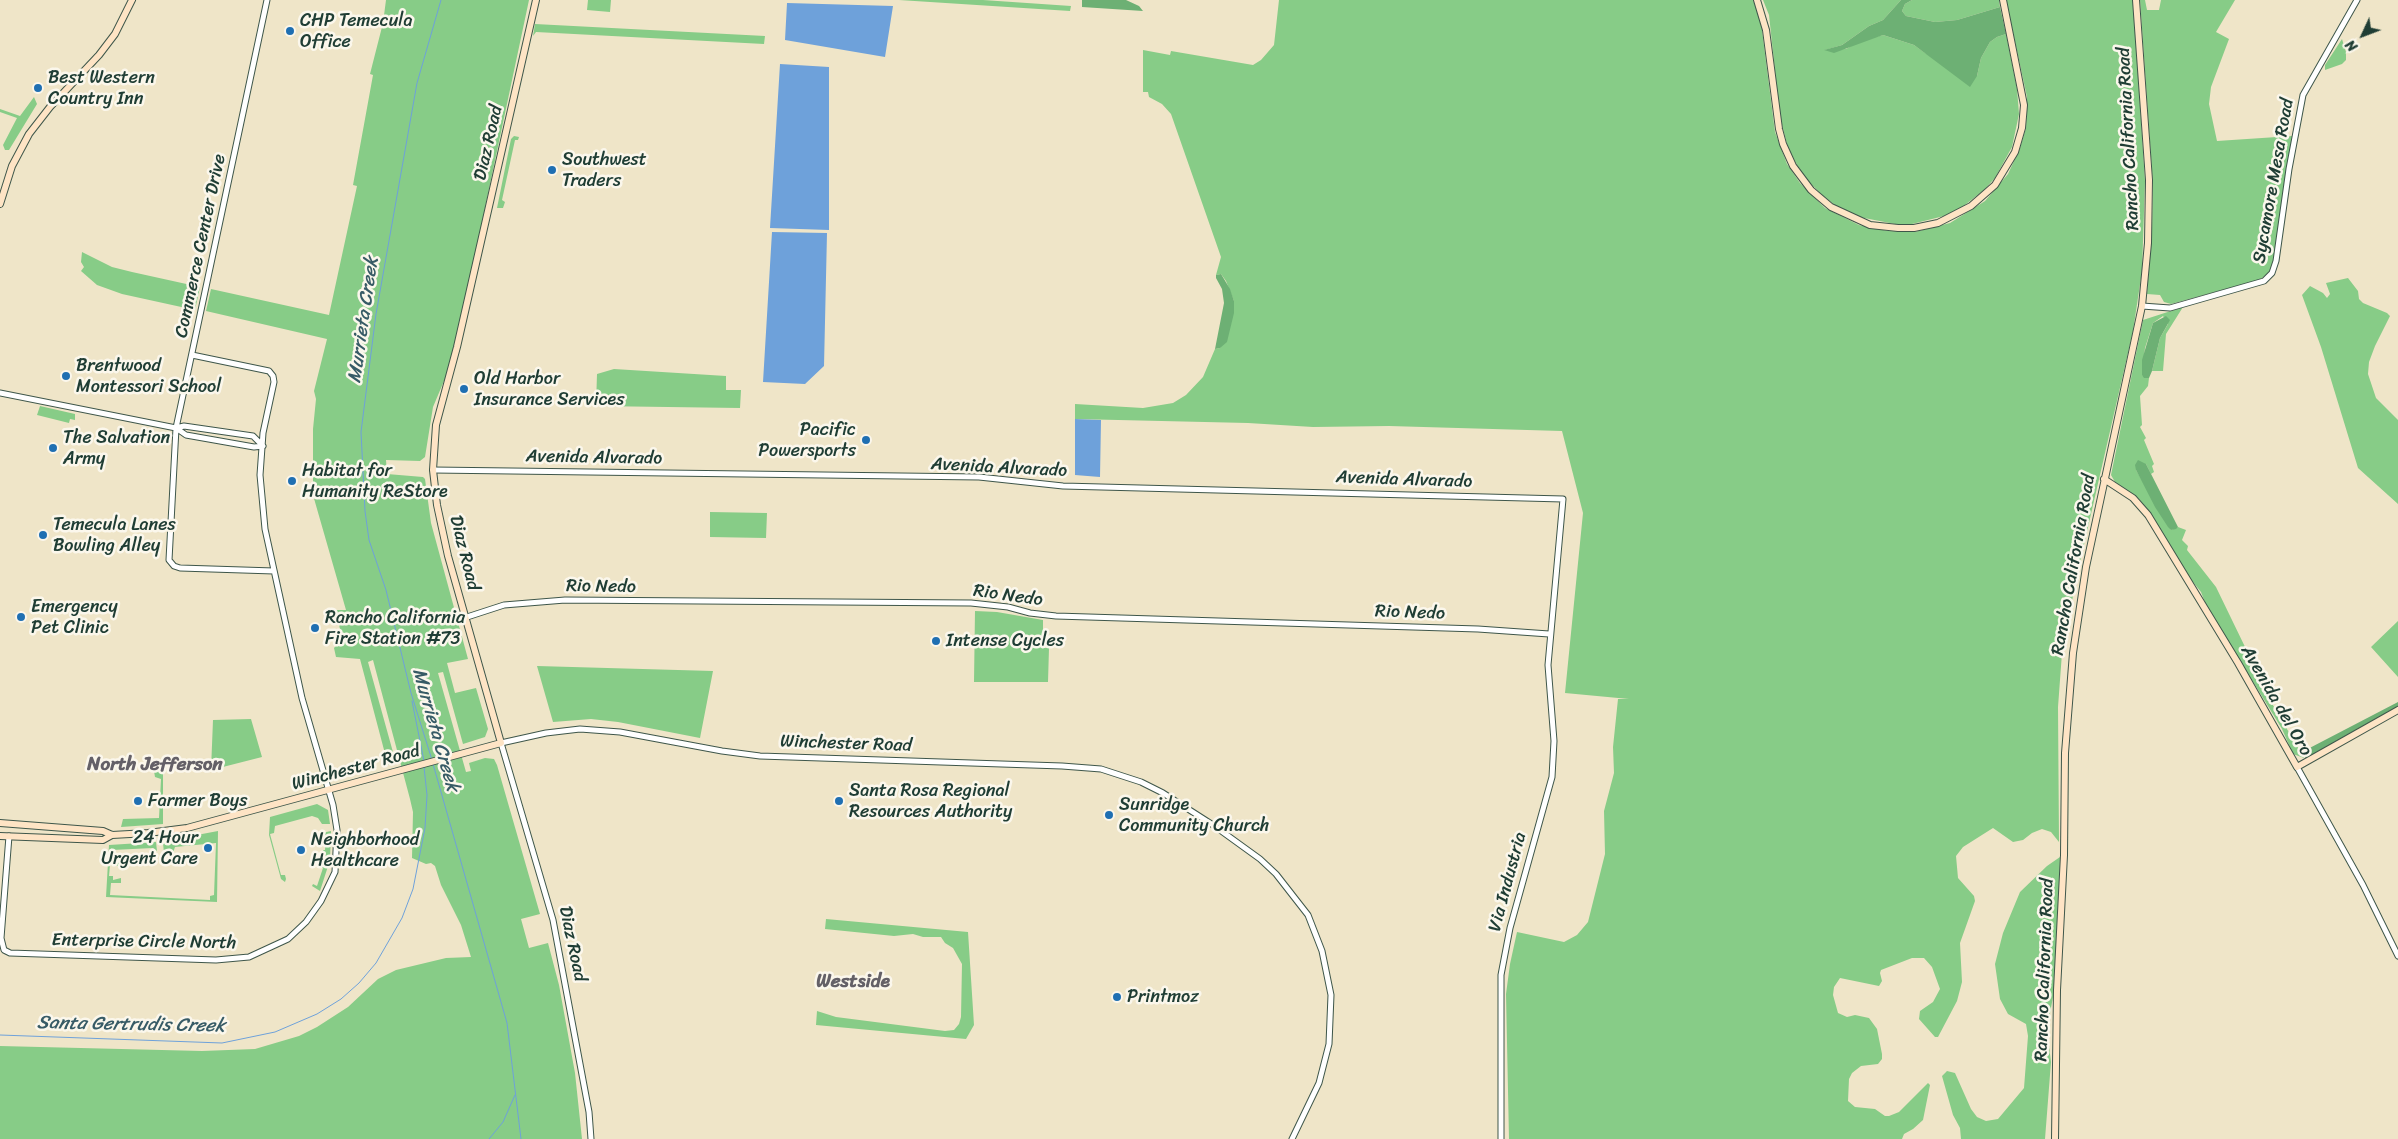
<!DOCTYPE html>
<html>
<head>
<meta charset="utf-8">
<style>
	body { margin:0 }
	#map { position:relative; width:2398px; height:1139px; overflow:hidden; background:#efe5c8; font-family:Sriracha,sans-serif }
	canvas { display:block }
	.north { position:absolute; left:2338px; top:10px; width:50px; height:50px; -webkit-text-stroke:4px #fbf7ec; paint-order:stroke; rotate:227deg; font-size:14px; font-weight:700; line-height:20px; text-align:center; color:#1f3d34 }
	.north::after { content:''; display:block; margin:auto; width:18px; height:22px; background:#1f3d34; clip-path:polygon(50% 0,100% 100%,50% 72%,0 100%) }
</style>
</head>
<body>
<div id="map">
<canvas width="2398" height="1139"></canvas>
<div class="north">N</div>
</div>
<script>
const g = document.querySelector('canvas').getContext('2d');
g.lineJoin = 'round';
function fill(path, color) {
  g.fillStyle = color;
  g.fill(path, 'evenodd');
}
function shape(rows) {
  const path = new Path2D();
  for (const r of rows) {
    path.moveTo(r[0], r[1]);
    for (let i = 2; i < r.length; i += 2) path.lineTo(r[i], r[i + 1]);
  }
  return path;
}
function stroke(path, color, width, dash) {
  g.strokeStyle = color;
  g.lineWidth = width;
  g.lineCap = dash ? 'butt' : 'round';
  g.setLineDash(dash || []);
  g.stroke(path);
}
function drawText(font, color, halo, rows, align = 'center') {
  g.font = font + ' Sriracha,sans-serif';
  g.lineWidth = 5;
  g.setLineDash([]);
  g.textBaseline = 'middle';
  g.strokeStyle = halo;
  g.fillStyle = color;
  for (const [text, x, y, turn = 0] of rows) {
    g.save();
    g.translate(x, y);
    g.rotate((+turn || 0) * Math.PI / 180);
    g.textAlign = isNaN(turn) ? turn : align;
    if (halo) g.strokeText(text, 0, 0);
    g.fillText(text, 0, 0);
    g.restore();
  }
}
fill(shape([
	[386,0,529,0,472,269,449,369,433,407,425,457,420,461,386,460,387,474,423,477,425,479,431,523,468,659,447,663,455,693,476,688,488,729,485,737,463,744,443,672,438,673,466,772,471,771,469,763,485,758,494,759,497,765,540,914,521,919,529,948,548,943,559,985,575,1073,582,1139,0,1139,0,1046,202,1051,255,1049,299,1036,317,1027,348,1007,378,979,396,970,446,958,471,957,461,925,441,885,435,866,431,863,426,864,412,858,413,812,410,799,373,660,368,662,396,763,388,765,360,659,336,657,334,648,342,639,336,610,346,610,313,495,313,429,316,399,314,391,327,339,206,311,211,289,329,315,357,186,353,185,373,75,370,74,383,23],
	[588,0,611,0,610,12,587,10],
	[899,0,983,0,1071,6,1070,11],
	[1279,0,1753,0,1761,22,1775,132,1787,164,1800,183,1825,208,1859,225,1888,231,1915,232,1950,223,1985,201,2008,174,2020,148,2026,128,2027,97,2006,0,2133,0,2145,181,2142,271,2133,331,2077,575,2062,653,2058,707,2059,842,2051,832,2042,829,2032,833,2023,840,2013,842,1993,828,1963,847,1956,856,1958,878,1974,896,1975,901,1960,943,1962,982,1957,1001,1938,1037,1935,1037,1919,1019,1920,1011,1933,1002,1940,989,1932,967,1924,958,1912,958,1881,970,1880,973,1882,981,1879,986,1840,978,1834,987,1833,995,1838,1013,1847,1017,1855,1015,1869,1018,1877,1029,1882,1054,1882,1059,1878,1064,1861,1066,1852,1073,1849,1079,1848,1101,1855,1107,1875,1109,1885,1116,1889,1116,1899,1112,1928,1083,1930,1085,1923,1120,1913,1129,1904,1134,1902,1139,1509,1139,1506,994,1510,964,1517,932,1564,942,1577,935,1588,922,1605,854,1604,811,1614,773,1613,747,1618,699,1629,699,1565,693,1583,513,1562,431,1389,426,1313,427,1248,423,1075,419,1075,404,1143,408,1173,403,1186,395,1203,377,1215,349,1220,348,1234,301,1226,281,1221,274,1216,275,1221,257,1171,114,1162,104,1149,97,1148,92,1143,92,1143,50,1170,55,1171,51,1253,65,1261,60,1274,45],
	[1763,0,1901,0,1883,20,1869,26,1842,45,1825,50,1846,49,1860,41,1883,35,1914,45,1925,53,1977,76,1981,58,1990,42,1997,37,2006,34,2017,89,2019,114,2012,147,1995,178,1984,190,1961,208,1944,216,1912,224,1895,224,1859,217,1835,205,1822,195,1803,176,1788,148,1780,117,1769,15],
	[1912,0,1999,0,2000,7,1957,20,1935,22,1906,16,1902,11,1905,4],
	[2140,0,2145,0,2147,10,2159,10,2161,0,2235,0,2216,32,2229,39,2211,87,2209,104,2217,141,2292,136,2274,258,2269,273,2259,280,2171,304,2164,302,2160,295,2147,294,2152,229,2153,185],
	[535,24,765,36,764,44,536,32,533,36],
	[2342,39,2346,52,2346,60,2342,64,2325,70,2325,65],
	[34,97,37,104,9,150,5,150,3,145,17,118,0,112,0,109,20,116],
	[514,136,519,137,518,140,515,140,502,200,505,202,503,208,497,208,511,139],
	[82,252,112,267,132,272,200,287,195,310,122,294,97,285,81,271,84,267,81,262],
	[2348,278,2358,291,2359,299,2363,303,2387,313,2390,316,2375,346,2369,362,2368,374,2376,398,2398,420,2398,504,2358,468,2321,347,2302,295,2310,286,2323,293,2327,298,2330,294,2326,283],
	[2183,307,2166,334,2163,371,2152,371,2160,338,2168,324,2163,316,2153,323,2145,348,2142,375,2149,378,2148,386,2140,396,2142,425,2140,427,2146,438,2144,440,2154,464,2152,466,2154,472,2151,474,2146,464,2136,470,2171,530,2178,527,2186,530,2182,540,2188,546,2187,550,2216,587,2262,682,2260,683,2304,758,2293,754,2282,729,2206,605,2201,592,2189,577,2148,510,2138,498,2115,482,2111,475,2143,320],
	[614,369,726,376,726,390,741,390,740,408,596,406,597,374],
	[40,406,75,414,75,420,70,419,69,423,37,415],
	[710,512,767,513,766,538,710,537],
	[975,611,997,612,1043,620,1043,648,1049,648,1048,682,974,682],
	[2398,621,2398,677,2371,647],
	[537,666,713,671,700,738,618,722,591,719,553,722],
	[251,719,262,757,211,770,213,720],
	[154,771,163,771,163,824,121,827,123,819,159,818,161,779,155,777],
	[317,804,328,810,330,824,322,824,318,818,312,816,275,826,274,833,270,834,281,875,285,875,286,879,285,882,281,879,269,835,270,817],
	[218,831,217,902,106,897,109,845,156,842,157,851,153,848,112,850,110,862,128,863,128,867,110,865,109,876,113,876,113,880,121,878,121,883,111,883,110,895,210,900,210,896,214,895,216,843,175,847,173,853,164,853,163,843,165,841],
	[331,831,330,860,320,891,312,886,313,884,317,886,323,868,320,867,323,850,325,850,326,837,322,833],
	[2060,857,2059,920,2055,987,2049,1018,2044,1024,2037,1026,2038,1031,2045,1031,2048,1038,2051,1062,2045,1139,1961,1139,1960,1128,1953,1115,1942,1076,1947,1071,1955,1073,1971,1109,1977,1117,1986,1121,1998,1119,2024,1088,2028,1036,2026,1024,2008,1014,2000,999,1995,964,2003,933,2020,892,2047,866],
	[826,919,968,932,974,1025,966,1039,816,1025,817,1011,836,1017,945,1031,954,1030,959,1024,961,1017,962,964,953,948,945,943,941,937,923,937,913,934,894,936,825,929]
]), '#87cc87');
fill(shape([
	[1082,0,1126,0,1139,6,1143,11,1082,7],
	[1901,0,1912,0,1905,4,1902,11,1906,16,1935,22,1957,20,2000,7,2006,34,1997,37,1990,42,1981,58,1977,76,1970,87,1914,45,1883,35,1834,53,1824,50,1842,45,1869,26,1883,20],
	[1221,274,1230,289,1234,301,1234,313,1227,342,1220,348,1215,349,1224,303,1222,289,1216,278,1216,275],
	[2166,316,2170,320,2160,338,2152,371,2149,378,2144,378,2142,375,2142,360,2153,323],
	[2138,460,2146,464,2178,527,2176,529,2171,530,2168,527,2155,507,2136,470,2135,465],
	[2398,702,2398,706,2306,758,2300,753]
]), '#6db074');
fill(shape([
	[787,3,893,6,885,57,785,40],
	[780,64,829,67,829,230,770,228],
	[772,232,827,233,824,366,805,384,763,382],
	[1075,419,1101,420,1100,477,1075,475]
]), '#6ea1da');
stroke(shape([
	[412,701,424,761],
	[432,760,411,693,386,590,369,540,365,511,361,432,376,314,417,83,441,0],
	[433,764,507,1023,521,1139],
	[0,1035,222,1043,275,1032,317,1014,341,999,359,983,376,963,402,918,413,889,425,828,427,795,424,767],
	[489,1139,503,1122,515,1095]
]), '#6ea1da', 1);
const tertiary = shape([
	[267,0,176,428,169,560,174,566,180,568,274,571],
	[2142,306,2170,308,2264,281,2272,273,2276,261,2289,169,2303,95,2357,0],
	[0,393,176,428,186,435,254,447,263,446],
	[176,428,184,426,253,436,263,446],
	[433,470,979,477,1063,486,1563,499,1548,665,1554,741,1552,777,1510,928,1501,975,1501,1139],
	[464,618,504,605,565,600,971,603,1008,607,1030,613,1056,616,1478,629,1549,634],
	[2297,767,2363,885,2398,956],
	[9,836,1,938,4,950,10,953,216,960,249,957,288,939,306,922,321,901,335,872,337,830,333,805,302,698,265,529,260,475,263,433,274,382,273,376,269,371,192,355],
	[591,1139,589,1112,553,920,501,743,546,733,580,729,620,732,722,751,760,756,1062,766,1101,769,1141,782,1163,793,1213,825,1260,859,1276,874,1308,915,1322,951,1331,995,1329,1044,1319,1083,1292,1139]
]);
const secondary = shape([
	[1757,0,1766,30,1779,129,1783,144,1793,166,1811,190,1831,207,1870,225,1898,228,1914,228,1938,223,1971,206,1995,185,2015,152,2022,128,2024,105,2003,0],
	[0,204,12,166,29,134,50,107,99,55,115,34,132,0],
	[2104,479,2133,498,2148,515,2238,663,2297,767,2398,710],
	[0,823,103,831,112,835,148,833,187,828,501,743,448,556,437,505,433,470,436,425,457,347,536,0],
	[0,836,103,840,112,835],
	[2055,1139,2057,990,2064,855,2065,753,2073,653,2086,567,2142,306,2148,243,2149,180,2136,0]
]);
stroke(tertiary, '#3e564a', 7);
stroke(secondary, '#3e564a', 8);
stroke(tertiary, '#fff', 5);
stroke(secondary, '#fee4c5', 6);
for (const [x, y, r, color] of [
	[290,31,5,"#1f6fb2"],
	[38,88,5,"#1f6fb2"],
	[552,170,5,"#1f6fb2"],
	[66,376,5,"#1f6fb2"],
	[464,389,5,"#1f6fb2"],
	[866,440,5,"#1f6fb2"],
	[53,448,5,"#1f6fb2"],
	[292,481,5,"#1f6fb2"],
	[43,535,5,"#1f6fb2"],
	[21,617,5,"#1f6fb2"],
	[315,628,5,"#1f6fb2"],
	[936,641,5,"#1f6fb2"],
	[138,801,5,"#1f6fb2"],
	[839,801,5,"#1f6fb2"],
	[1109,815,5,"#1f6fb2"],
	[208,848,5,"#1f6fb2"],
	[301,850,5,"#1f6fb2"],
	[1117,997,5,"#1f6fb2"]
]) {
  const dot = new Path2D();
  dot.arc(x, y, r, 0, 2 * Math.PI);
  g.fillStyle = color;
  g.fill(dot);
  stroke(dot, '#fbf7ec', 2);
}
drawText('18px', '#1f3d34', '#fbf7ec', [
	["CHP Temecula",300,21],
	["Office",300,42],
	["Best Western",48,78],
	["Country Inn",48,99],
	["Southwest",562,160],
	["Traders",562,181],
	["Brentwood",76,366],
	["Montessori School",76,387],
	["Old Harbor",474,379],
	["Insurance Services",474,400],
	["Pacific",856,430,"right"],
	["Powersports",856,451,"right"],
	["The Salvation",63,438],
	["Army",63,459],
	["Habitat for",302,471],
	["Humanity ReStore",302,492],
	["Temecula Lanes",53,525],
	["Bowling Alley",53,546],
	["Emergency",31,607],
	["Pet Clinic",31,628],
	["Rancho California",325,618],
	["Fire Station #73",325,639],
	["Intense Cycles",946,641],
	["Santa Rosa Regional",849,791],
	["Resources Authority",849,812],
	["Farmer Boys",148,801],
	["Sunridge",1119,805],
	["Community Church",1119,826],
	["24 Hour",198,838,"right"],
	["Urgent Care",198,859,"right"],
	["Neighborhood",311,840],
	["Healthcare",311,861],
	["Printmoz",1127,997]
], 'left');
drawText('18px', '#1f3d34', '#fbf7ec', [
	["Rancho California Road",2129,139,-93],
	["Diaz Road",489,143,-77],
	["Sycamore Mesa Road",2274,181,-80],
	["Commerce Center Drive",201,246,-78],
	["Avenida Alvarado",594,458,1],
	["Avenida Alvarado",999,468,3],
	["Avenida Alvarado",1404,480,2],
	["Diaz Road",464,553,76],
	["Rancho California Road",2074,565,-80],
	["Rio Nedo",601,587,1],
	["Rio Nedo",1008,596,8],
	["Rio Nedo",1410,613,2],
	["Avenida del Oro",2276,701,60],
	["Winchester Road",846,744,2],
	["Winchester Road",356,768,-15],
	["Via Industria",1508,882,-75],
	["Enterprise Circle North",144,942,1],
	["Diaz Road",572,944,78],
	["Rancho California Road",2045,970,-88]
]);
drawText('italic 19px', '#375b66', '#fbf7ec', [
	["Murrieta Creek",364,320,-82],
	["Murrieta Creek",435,730,74],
	["Santa Gertrudis Creek",131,1025,1]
]);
drawText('bold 19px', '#646067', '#fbf7ec', [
	["North Jefferson",155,765],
	["Westside",853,982]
]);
</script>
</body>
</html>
